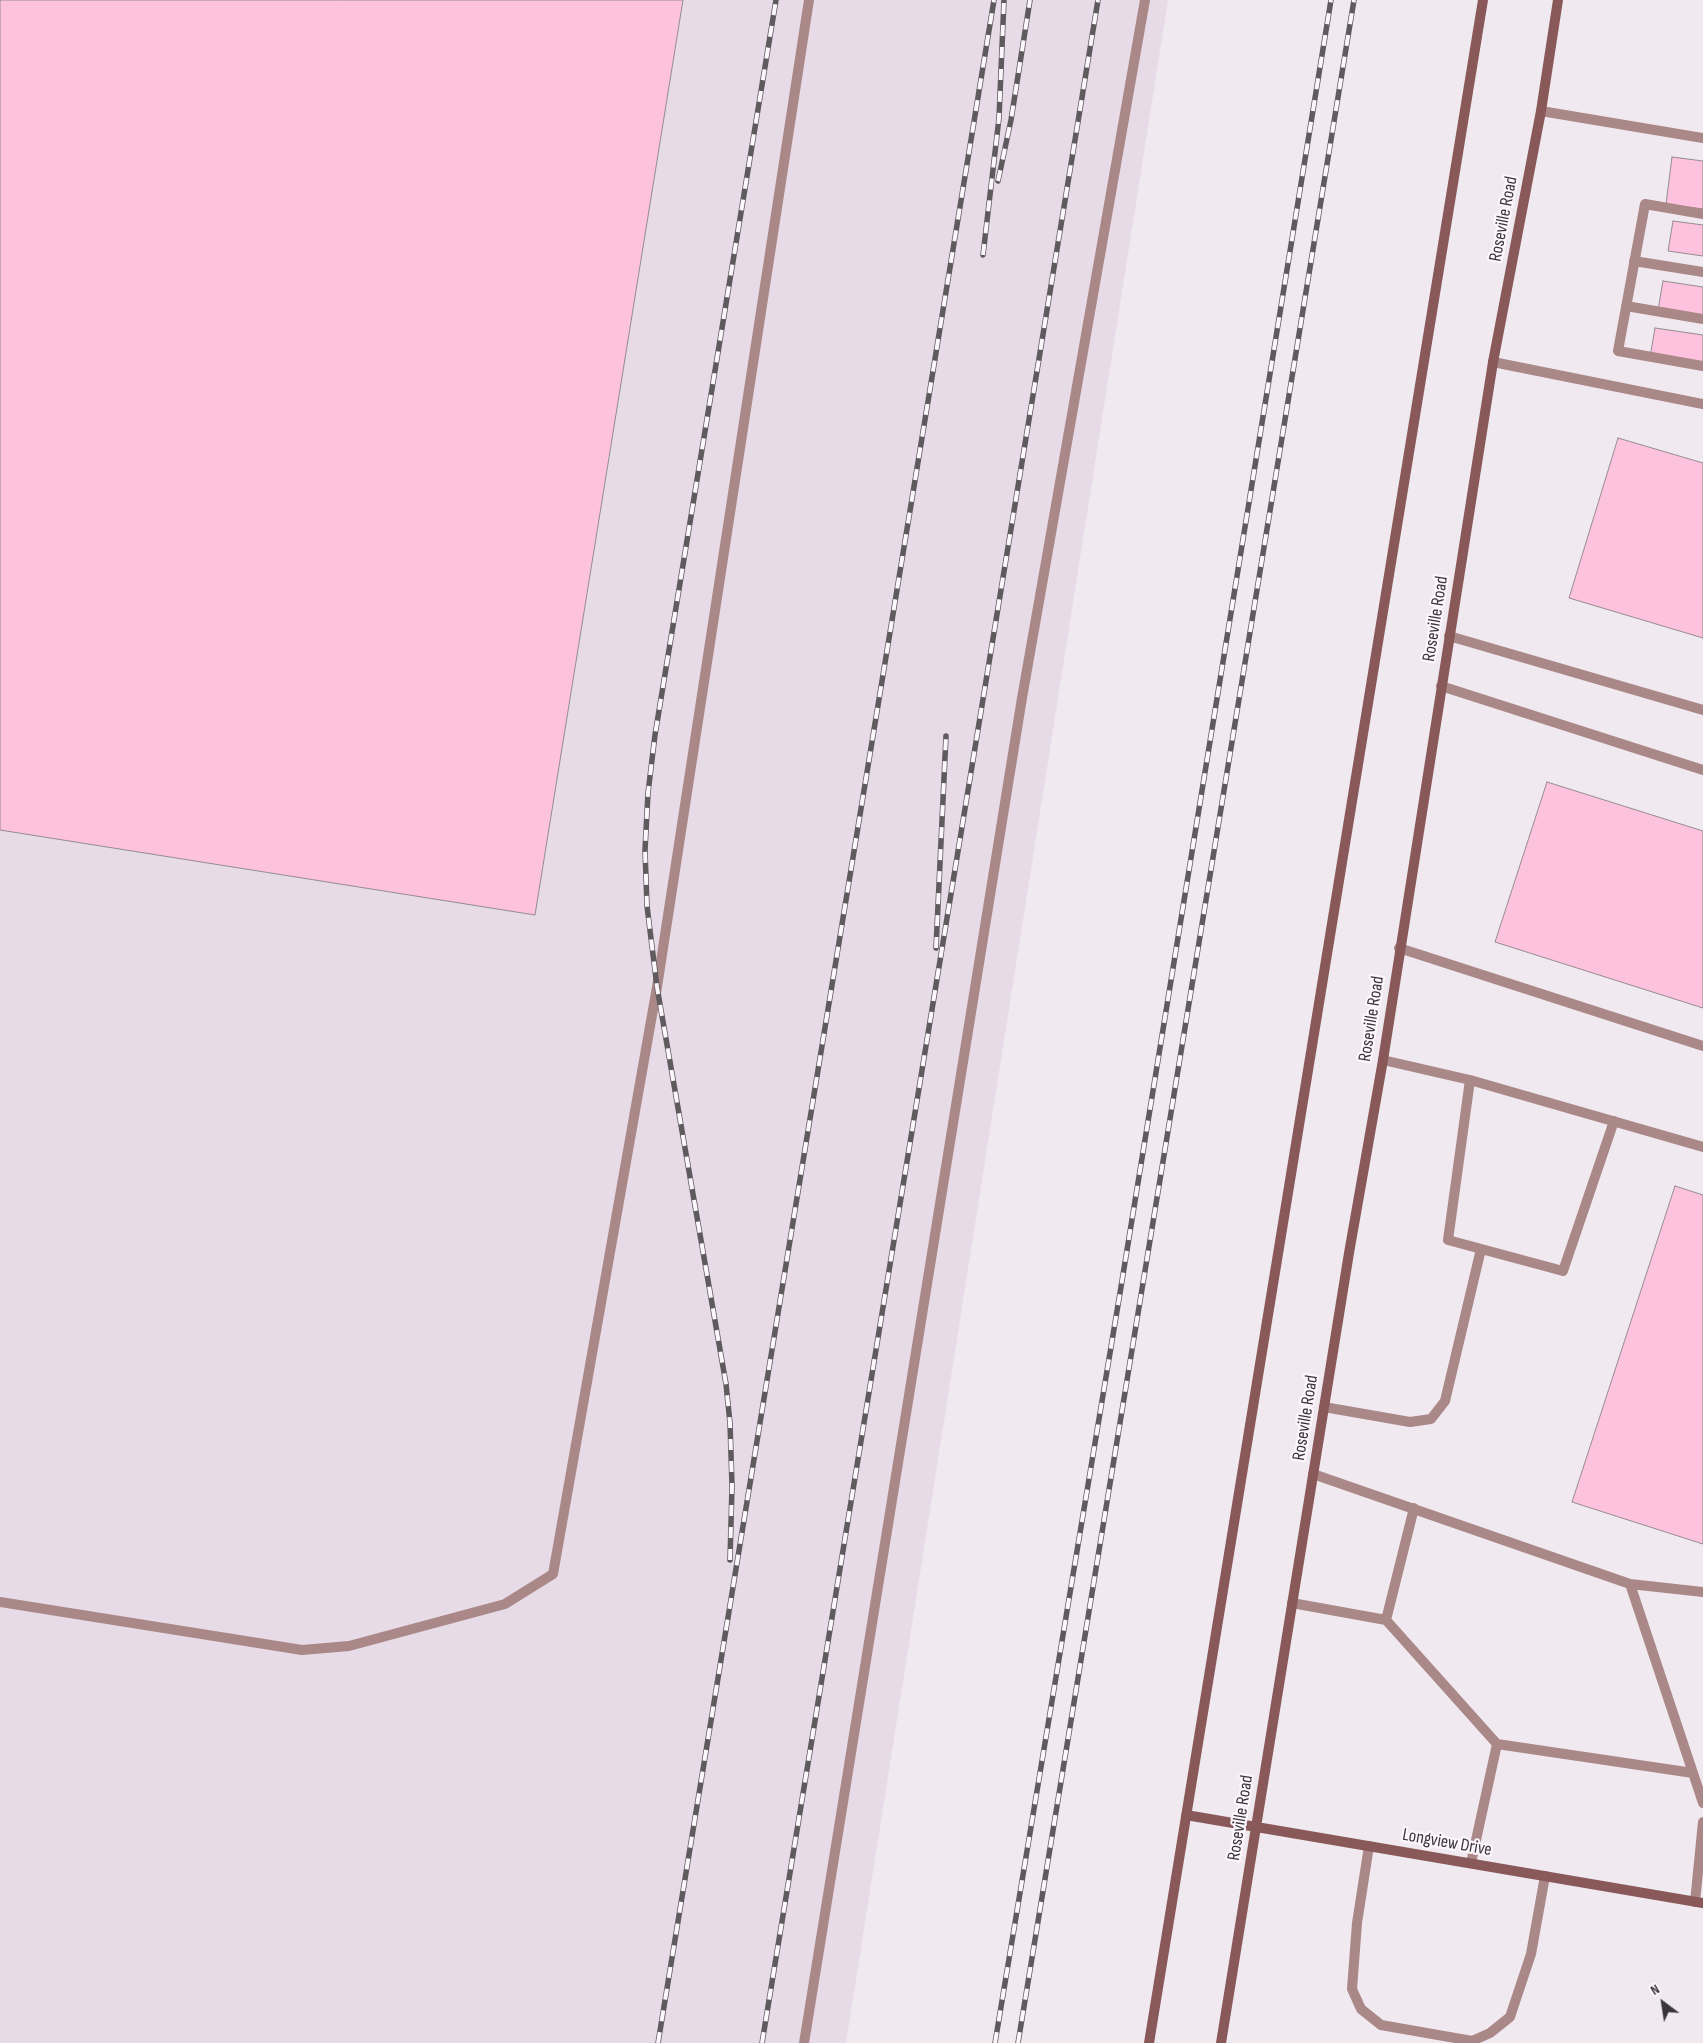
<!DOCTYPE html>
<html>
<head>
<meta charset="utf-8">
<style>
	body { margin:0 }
	#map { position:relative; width:1703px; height:2043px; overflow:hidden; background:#f0e9f0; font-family:"Sofia Sans Condensed",sans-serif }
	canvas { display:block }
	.north { position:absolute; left:1638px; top:1978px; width:50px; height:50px; -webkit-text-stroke:4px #fdf6fd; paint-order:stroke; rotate:329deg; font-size:14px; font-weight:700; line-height:20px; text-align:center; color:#393639 }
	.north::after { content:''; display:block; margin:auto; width:18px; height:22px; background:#393639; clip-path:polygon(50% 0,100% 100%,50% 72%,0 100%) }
</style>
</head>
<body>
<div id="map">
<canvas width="1703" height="2043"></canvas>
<div class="north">N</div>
</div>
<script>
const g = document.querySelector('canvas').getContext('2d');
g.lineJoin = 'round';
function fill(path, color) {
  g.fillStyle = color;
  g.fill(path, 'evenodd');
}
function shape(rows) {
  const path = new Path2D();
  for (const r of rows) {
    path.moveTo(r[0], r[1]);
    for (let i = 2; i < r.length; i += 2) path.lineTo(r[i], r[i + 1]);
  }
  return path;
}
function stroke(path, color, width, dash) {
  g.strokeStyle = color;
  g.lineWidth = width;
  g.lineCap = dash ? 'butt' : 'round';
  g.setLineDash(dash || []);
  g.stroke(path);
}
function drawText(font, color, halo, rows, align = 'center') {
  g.font = font + ' "Sofia Sans Condensed",sans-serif';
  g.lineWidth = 4.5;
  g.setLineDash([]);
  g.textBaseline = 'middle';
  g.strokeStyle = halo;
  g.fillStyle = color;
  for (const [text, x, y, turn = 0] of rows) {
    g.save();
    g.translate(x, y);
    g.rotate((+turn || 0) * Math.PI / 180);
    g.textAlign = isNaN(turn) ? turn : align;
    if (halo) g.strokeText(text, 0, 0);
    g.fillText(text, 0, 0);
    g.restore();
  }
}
fill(shape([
	[0,0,1168,0,846,2043,0,2043]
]), '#e6dbe6');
const building = shape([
	[0,0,683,0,535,915,0,830,0,0],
	[1672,157,1703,161,1703,209,1666,204,1672,157],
	[1673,221,1703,225,1703,256,1668,251,1673,221],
	[1663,281,1703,287,1703,316,1658,310,1663,281],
	[1655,328,1703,335,1703,365,1650,357,1655,328],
	[1618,438,1703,463,1703,638,1569,598,1618,438],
	[1547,782,1703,831,1703,1008,1495,942,1547,782],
	[1675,1186,1703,1195,1703,1544,1572,1502,1675,1186]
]);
fill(building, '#fdc2dd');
stroke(building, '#958c8f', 1);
stroke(shape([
	[1541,111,1703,138],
	[1703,214,1645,204,1618,351,1703,366],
	[1634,261,1703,272],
	[1626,306,1703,319],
	[1493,362,1703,404],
	[1449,636,1703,710],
	[1441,686,1703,770],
	[1399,948,1703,1046],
	[1383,1060,1470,1080,1703,1147],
	[1470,1080,1448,1240,1563,1271,1614,1121],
	[1324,1407,1410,1422,1431,1419,1445,1401,1481,1249],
	[1313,1474,1630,1584,1703,1803],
	[1630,1584,1703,1592],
	[0,1602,302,1650,349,1646,505,1604,553,1574,657,987,809,0],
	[1292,1603,1386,1620,1497,1744,1693,1773],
	[1386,1620,1414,1508],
	[1369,1846,1357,1923,1352,1989,1361,2009,1381,2025,1472,2041,1490,2033,1510,2017,1531,1954,1545,1876],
	[1471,1863,1497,1744],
	[1695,1902,1703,1822],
	[804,2043,1022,698,1145,0]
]), '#ab8888', 10);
stroke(shape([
	[1186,1815,1703,1903],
	[1149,2043,1483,0],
	[1221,2043,1349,1253,1383,1060,1493,362,1541,111,1558,0]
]), '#895959', 10);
const rail = shape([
	[998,181,1011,120,1030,0],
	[983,255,999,118,1004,0],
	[936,948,946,736],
	[730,1560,732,1486,730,1423,726,1384,657,987,647,906,645,850,648,793,655,735,776,0],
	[658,2043,994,0],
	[762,2043,1098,0],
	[995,2043,1120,1293,1331,0],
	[1018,2043,1354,0]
]);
stroke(rail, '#5e5a5e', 5.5);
stroke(rail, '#fdf6fd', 4, [11]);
drawText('18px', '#393639', '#fdf6fd', [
	["Roseville Road",1504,219,-79],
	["Roseville Road",1436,619,-81],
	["Roseville Road",1372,1019,-81],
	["Roseville Road",1306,1418,-81],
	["Roseville Road",1241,1818,-81],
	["Longview Drive",1447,1843,10]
]);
</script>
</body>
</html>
